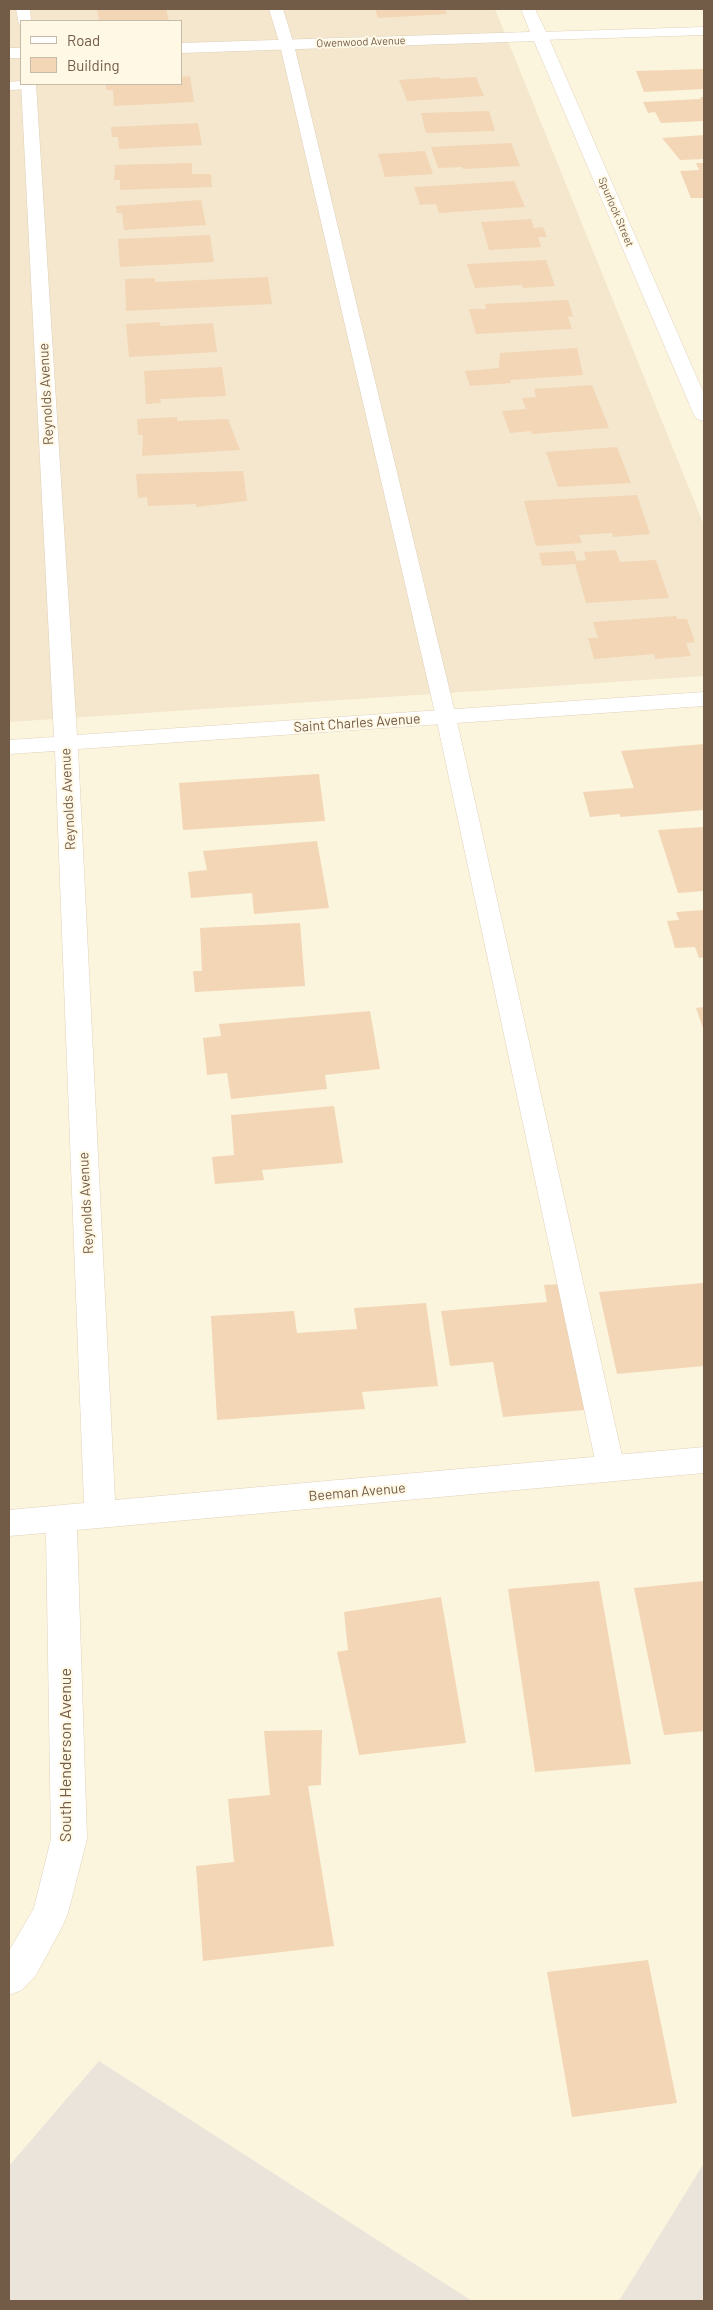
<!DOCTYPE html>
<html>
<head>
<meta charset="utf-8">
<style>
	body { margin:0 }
	#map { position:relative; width:713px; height:2310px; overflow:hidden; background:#fcf5de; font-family:Barlow,sans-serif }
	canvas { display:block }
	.frame { position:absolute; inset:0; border:10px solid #725c47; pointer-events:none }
	.legend { position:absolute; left:20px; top:20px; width:162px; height:65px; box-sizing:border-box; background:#fff8e5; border:1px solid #c7baa6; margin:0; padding:6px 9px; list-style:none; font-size:15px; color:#725c47 }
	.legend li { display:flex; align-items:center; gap:10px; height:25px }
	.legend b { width:25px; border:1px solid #c7baa6 }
</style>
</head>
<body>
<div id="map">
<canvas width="713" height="2310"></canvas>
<div class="frame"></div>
<ul class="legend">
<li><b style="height:6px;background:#fff"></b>Road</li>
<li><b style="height:14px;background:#f2d6b6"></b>Building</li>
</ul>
</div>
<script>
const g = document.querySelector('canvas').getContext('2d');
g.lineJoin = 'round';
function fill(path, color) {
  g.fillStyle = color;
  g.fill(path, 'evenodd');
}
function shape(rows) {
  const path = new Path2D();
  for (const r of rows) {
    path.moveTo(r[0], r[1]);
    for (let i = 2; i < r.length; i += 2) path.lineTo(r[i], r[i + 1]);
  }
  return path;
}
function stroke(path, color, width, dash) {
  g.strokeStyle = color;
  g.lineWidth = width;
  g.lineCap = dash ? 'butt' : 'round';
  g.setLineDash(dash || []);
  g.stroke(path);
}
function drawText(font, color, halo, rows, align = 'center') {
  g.font = font + ' Barlow,sans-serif';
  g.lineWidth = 4;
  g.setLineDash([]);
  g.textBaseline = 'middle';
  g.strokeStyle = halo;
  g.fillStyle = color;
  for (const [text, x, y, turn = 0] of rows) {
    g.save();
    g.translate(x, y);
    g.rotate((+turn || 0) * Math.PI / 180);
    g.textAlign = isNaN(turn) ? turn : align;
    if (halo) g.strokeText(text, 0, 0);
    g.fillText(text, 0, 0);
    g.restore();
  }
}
fill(shape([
	[9,9,495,9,704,525,704,676,9,722],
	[21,21,181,21,181,84,21,84]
]), '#f4e7cd');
fill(shape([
	[99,2061,472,2301,9,2301,9,2166],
	[704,2163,704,2301,619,2301]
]), '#eae4db');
fill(shape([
	[97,9,166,9,169,21,99,21],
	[375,9,445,9,447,14,378,18],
	[704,69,704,89,644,92,636,71],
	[190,76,194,102,114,106,113,90,106,90,106,84,181,84,181,77],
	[440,77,441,79,476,77,484,96,407,101,399,80],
	[700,97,704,97,704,121,661,123,655,112,648,113,643,102,701,99],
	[489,111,495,131,426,133,421,113],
	[198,123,202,145,119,149,118,137,112,137,111,127],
	[704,135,704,159,680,160,662,138],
	[511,143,520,166,463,169,462,167,438,168,431,147],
	[425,151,433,174,385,177,378,154],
	[192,163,192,174,211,174,212,187,120,190,120,180,114,180,115,165],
	[696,163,704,163,704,198,691,198,680,171,699,170],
	[514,181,525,207,439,213,436,204,420,205,414,187],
	[201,200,206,225,124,230,122,213,117,213,116,206],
	[531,219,534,228,543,227,547,237,538,237,541,247,489,250,481,222],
	[210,235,214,262,120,267,118,239],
	[546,260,555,286,523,288,522,285,475,288,467,264],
	[268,277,272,304,126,311,125,279,155,278,155,282],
	[568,300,573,316,568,317,572,329,476,334,469,309,486,309,485,304],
	[160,322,160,326,213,323,217,352,129,357,126,324],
	[577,348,583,375,510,380,511,383,470,386,465,371,499,368,500,353],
	[222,367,226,396,160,399,161,403,146,404,144,371],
	[592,385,609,428,532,434,531,431,510,433,502,411,526,409,522,398,536,397,534,389],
	[177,417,177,421,228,419,240,450,142,456,143,435,138,435,137,419],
	[617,447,631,483,558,487,546,452],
	[243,471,247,501,196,507,196,504,148,506,147,497,138,498,136,474],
	[637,495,650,534,613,537,612,533,579,535,582,543,536,546,524,501],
	[616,550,620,562,656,560,669,598,586,603,575,564,542,566,539,553,574,551,577,561,586,560,584,552],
	[676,616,677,619,687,619,695,642,686,643,691,656,655,659,654,654,594,659,588,638,598,638,593,622],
	[704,744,704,810,620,817,620,814,590,817,583,792,634,788,621,751],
	[319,774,325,821,183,830,179,783],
	[704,827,704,891,678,893,658,830],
	[317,841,329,908,254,914,252,893,191,898,188,872,207,870,203,851],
	[704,910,704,957,699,958,695,947,675,948,667,921,679,920,676,912],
	[300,923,305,986,195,992,193,971,202,971,200,928],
	[704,1007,704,1031,696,1008],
	[370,1011,380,1069,325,1075,327,1089,231,1099,227,1073,207,1075,203,1038,221,1036,219,1024],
	[334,1106,343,1163,262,1170,264,1180,215,1184,212,1157,234,1155,231,1115],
	[704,1283,704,1366,617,1374,599,1292],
	[560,1284,585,1410,503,1417,493,1362,450,1366,441,1311,547,1302,544,1285],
	[426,1303,438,1386,362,1392,365,1409,217,1420,211,1316,294,1311,297,1333,357,1329,354,1308],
	[599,1581,631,1764,535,1772,508,1589],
	[704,1581,704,1731,664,1735,634,1588],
	[441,1597,466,1743,359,1755,337,1652,348,1650,344,1612],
	[322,1730,321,1785,308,1786,334,1946,203,1961,196,1866,234,1862,228,1799,270,1795,264,1731],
	[648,1960,677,2103,572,2117,547,1972]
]), '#f2d6b6');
const service = shape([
	[269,9,283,9,294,45,456,717,625,1469,621,1477,611,1481,601,1477,597,1469,436,717,280,45,269,9],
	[704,27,704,35,540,40,533,36,540,32,704,27],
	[21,81,21,84,36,85,29,89,9,90,9,82,21,81]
]);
const minor = shape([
	[16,9,30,9,31,21,21,21,21,25,19,24,16,9],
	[521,9,535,9,548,36,704,394,704,421,697,419,694,415,534,41,181,53,181,43,530,32,521,9],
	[9,48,21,48,21,58,9,58,9,48],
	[21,82,36,84,77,735,704,692,704,706,78,749,115,1500,704,1447,704,1473,77,1530,87,1839,68,1913,63,1925,36,1975,22,1990,9,1995,9,1951,34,1908,51,1839,46,1533,9,1536,9,1510,84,1503,55,751,9,754,9,740,54,737,21,82]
]);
stroke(service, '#e0d1bb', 1);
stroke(minor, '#e0d1bb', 1);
fill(service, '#fff');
fill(minor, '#fff');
drawText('11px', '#725c47', '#fff8e5', [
	["Owenwood Avenue",361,42,-2],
	["Spurlock Street",616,212,67]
]);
drawText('14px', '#725c47', '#fff8e5', [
	["Reynolds Avenue",46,394,-93],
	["Saint Charles Avenue",357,723,-4],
	["Reynolds Avenue",68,799,-93],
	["Reynolds Avenue",86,1203,-93],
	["Beeman Avenue",357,1492,-5]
]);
drawText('16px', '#725c47', '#fff8e5', [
	["South Henderson Avenue",66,1755,-90]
]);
</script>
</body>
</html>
